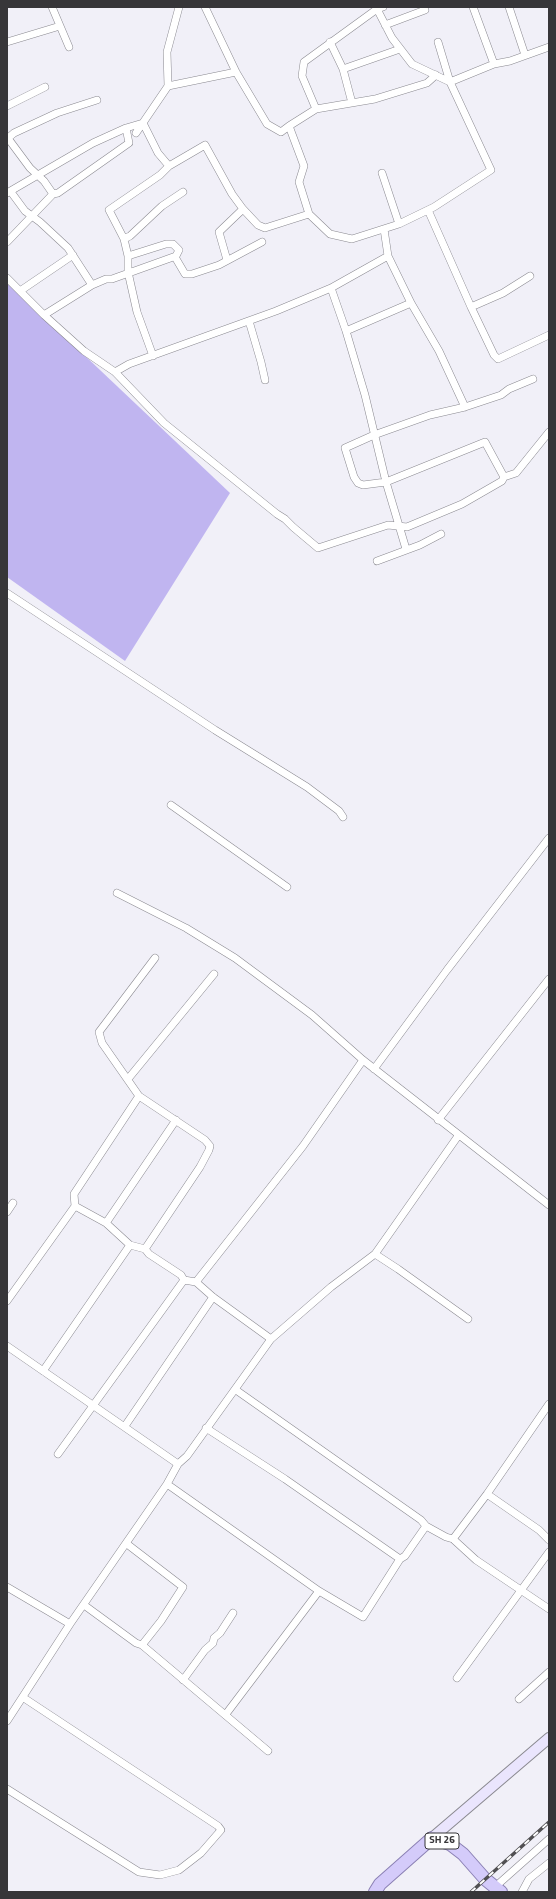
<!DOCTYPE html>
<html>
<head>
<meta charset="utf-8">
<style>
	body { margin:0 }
	#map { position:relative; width:556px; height:1899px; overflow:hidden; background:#f1f0f8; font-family:"Titillium Web",sans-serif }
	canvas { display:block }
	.frame { position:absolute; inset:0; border:8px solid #373639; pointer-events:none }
</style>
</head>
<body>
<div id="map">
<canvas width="556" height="1899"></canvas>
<div class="frame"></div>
</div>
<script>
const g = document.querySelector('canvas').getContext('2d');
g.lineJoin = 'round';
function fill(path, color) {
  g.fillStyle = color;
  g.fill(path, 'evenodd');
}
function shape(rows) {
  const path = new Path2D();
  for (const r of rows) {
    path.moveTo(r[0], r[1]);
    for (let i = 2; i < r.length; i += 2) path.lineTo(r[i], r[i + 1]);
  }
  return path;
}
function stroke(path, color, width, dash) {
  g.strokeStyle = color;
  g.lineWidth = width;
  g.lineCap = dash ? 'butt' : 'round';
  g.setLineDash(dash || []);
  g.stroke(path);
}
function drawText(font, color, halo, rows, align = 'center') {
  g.font = font + ' "Titillium Web",sans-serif';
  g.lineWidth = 4;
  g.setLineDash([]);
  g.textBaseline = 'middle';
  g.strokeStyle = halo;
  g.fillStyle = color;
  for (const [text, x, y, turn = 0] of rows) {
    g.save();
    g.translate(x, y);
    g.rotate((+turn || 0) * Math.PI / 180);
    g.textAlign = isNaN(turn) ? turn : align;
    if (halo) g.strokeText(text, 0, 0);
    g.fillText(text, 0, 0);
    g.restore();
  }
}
fill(shape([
	[7,282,230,493,125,661,7,577]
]), '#c0b5f0');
const street = shape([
	[52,7,69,47],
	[205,7,236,72,267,124,281,132,289,126,304,166,299,182,309,214,330,234,352,239,399,224,434,207,491,170,450,82,412,64,392,38,376,7],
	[473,7,494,64],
	[509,7,525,55],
	[385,25,425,10],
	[7,42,60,26],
	[330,42,343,69,352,103],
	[438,42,450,82,494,64,510,61,549,47],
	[343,69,400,49],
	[168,86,236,72],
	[7,106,45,87],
	[316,109,302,76,304,62,377,9,383,7],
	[289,126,316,109,375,99,427,83,436,75],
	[136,133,168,86,167,52,179,7],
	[7,137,30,168,44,181,53,194],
	[7,139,14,133,57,113,97,100],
	[382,173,399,224],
	[11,192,25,211,40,222,68,248,92,285],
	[7,193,93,143,126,128,143,123,158,153,169,166],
	[428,210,471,307,494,355,498,359,549,335],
	[384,229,388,256,411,303,439,351,465,407],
	[124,239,130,236,162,206,183,192],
	[7,242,53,194,58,193,129,143,126,128],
	[175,257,185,274,192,274,219,265,262,242],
	[227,260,219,232,243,209],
	[7,278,44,315,84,351,115,372,164,423,277,514,285,519,293,527,318,548,388,525,407,527,462,504,502,481,504,477,516,473,549,432],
	[331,288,346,331,365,395,386,482,406,549],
	[20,291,73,255],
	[471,307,503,293,530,276],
	[44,315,92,285,106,279,112,279,176,256,179,250,173,244,166,244,128,256],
	[249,321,261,362,265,380],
	[346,331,411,303],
	[153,356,137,312,128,272,128,256,124,239,109,210,160,175,169,166,205,145,232,194,243,209,258,225,265,228,309,214],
	[115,372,129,364,276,311,331,288,388,256],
	[504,477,485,442,386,482,363,485,358,483,354,477,345,448,374,435,430,415,465,407,501,395,509,389,533,379],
	[377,561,420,545,441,534],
	[7,593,215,730,307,787,339,811,343,817],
	[171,805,287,887],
	[117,893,186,928,235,958,312,1015,363,1060,549,1205],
	[374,1069,447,970,549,838],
	[128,1079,214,974],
	[438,1120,549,979],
	[75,1206,106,1223,130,1245,145,1249,149,1254,181,1275,184,1280,196,1282,213,1297,271,1339],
	[7,1212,13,1203],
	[106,1223,176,1120],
	[145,1249,200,1167,209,1150,210,1146,205,1140,139,1096,102,1043,99,1032,155,958],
	[375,1254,398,1269,468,1319],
	[196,1282,303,1146,363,1060],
	[7,1301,75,1206,74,1194,139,1096],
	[7,1346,178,1464],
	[43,1371,130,1245],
	[236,1390,421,1520,426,1526,446,1537,453,1539],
	[549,1404,487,1494,453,1539,476,1560,549,1609],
	[125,1426,213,1297],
	[206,1428,285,1479,400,1559],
	[58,1454,184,1280],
	[167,1484,319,1591,363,1617,400,1559,405,1556,426,1526],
	[487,1494,539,1530,549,1540],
	[127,1544,183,1587,161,1621,142,1645],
	[7,1587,70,1624],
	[84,1605,136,1643,142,1645,268,1751],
	[457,1678,549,1552],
	[183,1680,205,1650,213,1643,214,1638,220,1633,233,1613],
	[519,1699,549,1672],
	[226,1714,319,1591],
	[7,1721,70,1624,167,1484,178,1464,187,1456,271,1339,331,1287,375,1254,458,1136],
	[7,1789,139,1872,160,1875,179,1870,201,1853,221,1830,218,1826,24,1698],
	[495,1887,549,1839],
	[522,1892,529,1879,549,1863]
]);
const secondary = shape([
	[432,1838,549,1738]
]);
const primary = shape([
	[375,1892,380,1884,432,1838,450,1844,463,1854,485,1879,501,1892]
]);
stroke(street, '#8a8990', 8);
stroke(secondary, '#8a8990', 12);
stroke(primary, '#8b80b4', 14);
stroke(street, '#fff', 7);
stroke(secondary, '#eae5fd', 10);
stroke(primary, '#d4cbfa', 12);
const rail = shape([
	[471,1892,549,1822]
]);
stroke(rail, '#515053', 3.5);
stroke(rail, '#fff', 2, [6]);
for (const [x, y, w] of [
	[442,1841,34]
]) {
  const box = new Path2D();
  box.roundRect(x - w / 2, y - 8, w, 16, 3);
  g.fillStyle = '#fff';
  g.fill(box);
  stroke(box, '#373639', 1);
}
drawText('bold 10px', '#373639', null, [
	["SH 26",442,1841]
]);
</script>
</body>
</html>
